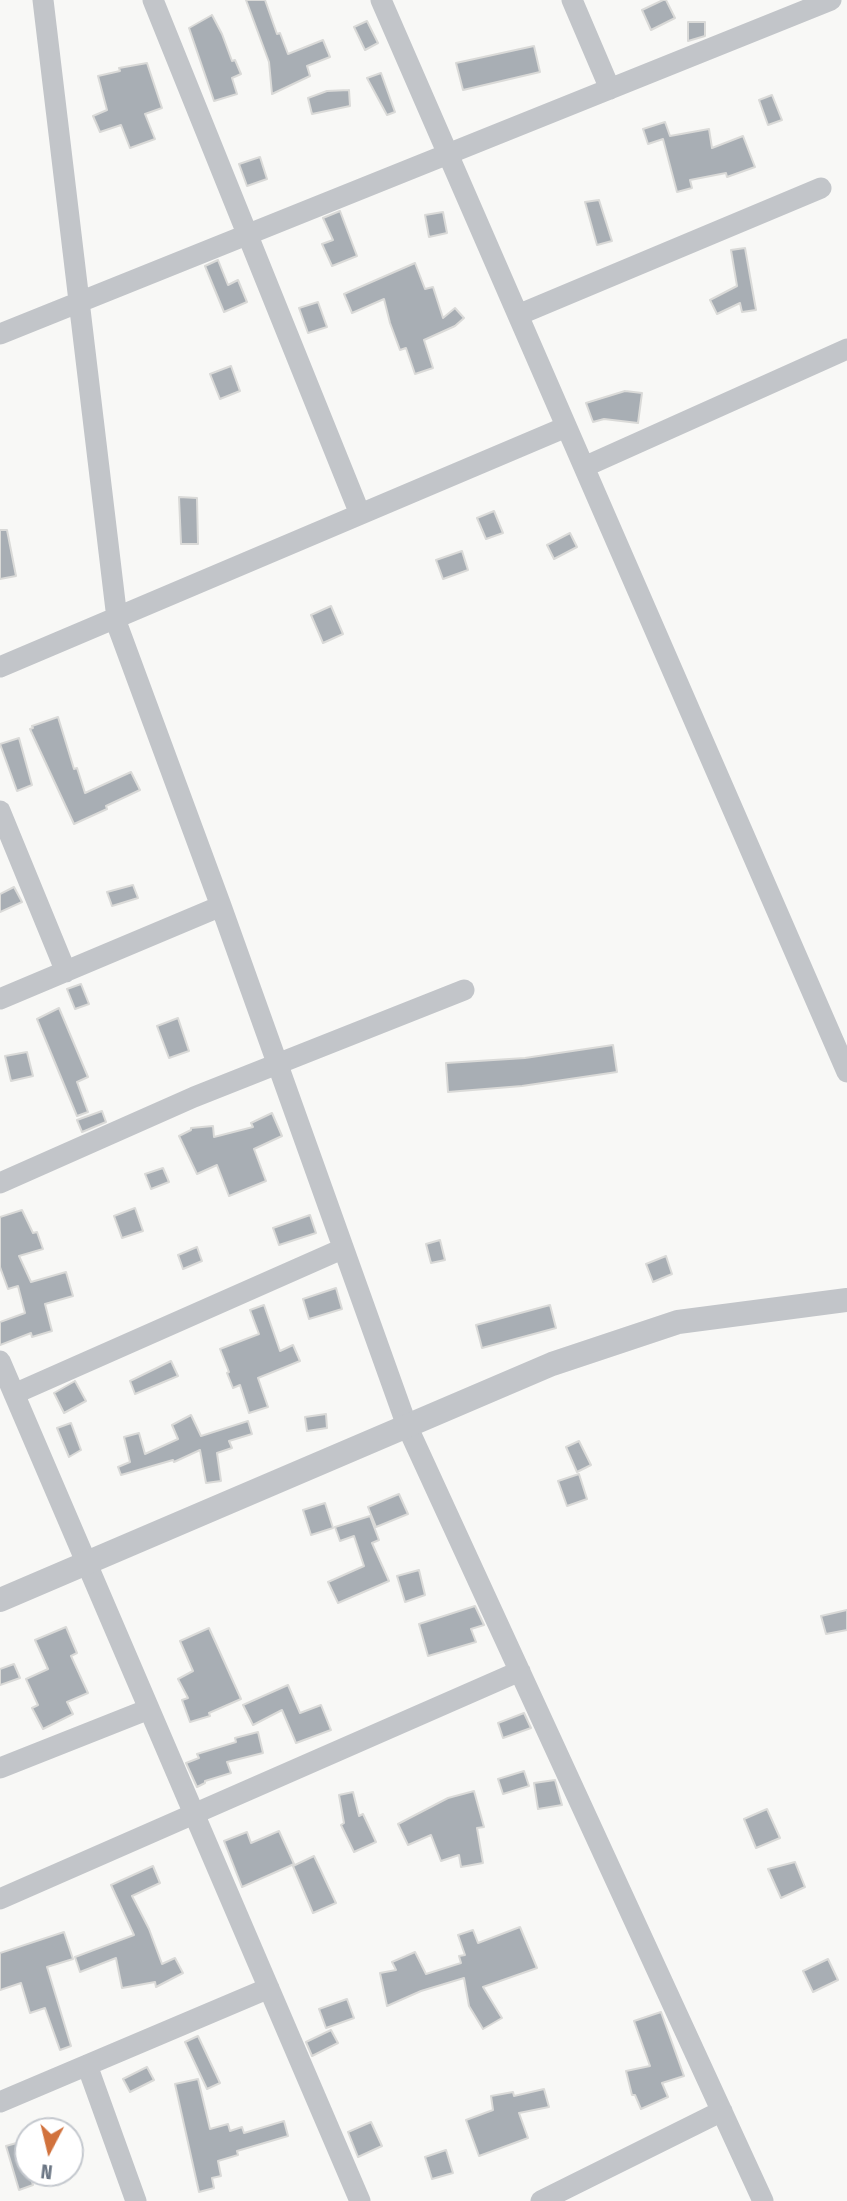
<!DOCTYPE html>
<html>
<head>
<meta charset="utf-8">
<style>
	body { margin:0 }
	#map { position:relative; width:847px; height:2201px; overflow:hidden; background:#f8f8f6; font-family:"Fira Sans Condensed",sans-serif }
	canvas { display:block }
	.north { position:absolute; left:14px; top:2117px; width:70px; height:70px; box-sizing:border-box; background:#fff; border:2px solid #c4c8ce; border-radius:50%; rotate:187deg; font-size:19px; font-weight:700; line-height:28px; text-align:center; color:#6b7684 }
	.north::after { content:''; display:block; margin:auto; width:24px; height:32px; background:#d1723d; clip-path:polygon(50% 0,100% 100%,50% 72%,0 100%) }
</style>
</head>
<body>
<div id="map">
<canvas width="847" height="2201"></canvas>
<div class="north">N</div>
</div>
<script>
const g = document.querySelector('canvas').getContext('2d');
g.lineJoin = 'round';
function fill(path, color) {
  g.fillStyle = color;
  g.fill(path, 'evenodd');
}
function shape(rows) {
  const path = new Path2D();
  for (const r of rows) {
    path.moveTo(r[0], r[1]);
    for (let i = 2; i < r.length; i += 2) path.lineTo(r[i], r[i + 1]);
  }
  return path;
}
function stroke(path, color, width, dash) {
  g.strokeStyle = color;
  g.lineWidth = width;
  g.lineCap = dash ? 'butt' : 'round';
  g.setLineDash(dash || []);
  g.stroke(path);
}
const building = shape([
	[246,0,265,0,277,34,280,33,288,54,323,40,330,57,307,66,310,76,272,94,269,62,246,0],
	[663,0,666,0,675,18,651,30,642,10,663,0],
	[212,15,222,34,232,61,235,60,241,74,232,78,237,94,214,101,189,28,212,15],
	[367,21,378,43,365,50,354,27,367,21],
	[688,22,705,22,705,36,688,41,688,22],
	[534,46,540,72,463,90,456,63,534,46],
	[147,63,162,108,145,114,155,139,130,148,121,125,100,132,93,116,107,110,98,76,120,71,119,68,147,63],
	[381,73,395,112,387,115,367,78,381,73],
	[349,90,350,106,312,114,308,98,327,91,349,90],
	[772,95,782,120,768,125,759,100,772,95],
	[665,122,670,136,709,129,712,148,743,136,755,167,727,177,726,173,690,180,692,188,677,192,663,139,648,144,643,129,665,122],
	[260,157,267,179,247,186,239,164,260,157],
	[599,200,612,241,597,245,585,202,599,200],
	[340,211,357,256,332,266,322,244,333,240,323,218,340,211],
	[443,212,447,233,429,237,425,215,443,212],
	[745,248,756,310,742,312,740,303,717,314,710,300,737,286,731,250,745,248],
	[218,260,228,285,238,280,247,302,224,312,205,266,218,260],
	[415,263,425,289,433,287,443,318,455,308,464,318,455,326,424,340,433,368,415,374,406,348,400,350,390,323,384,299,352,313,344,294,415,263],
	[318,302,327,327,308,333,299,308,318,302],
	[231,366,240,391,220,399,210,374,231,366],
	[625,391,642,393,638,423,604,419,593,422,586,403,625,391],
	[179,497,197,498,198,544,181,544,179,497],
	[494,511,503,533,486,539,477,518,494,511],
	[0,530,7,530,16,576,0,579,0,530],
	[570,533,577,547,554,559,547,545,570,533],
	[462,551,468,570,443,579,436,560,462,551],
	[331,606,343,634,323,643,311,615,331,606],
	[58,717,74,769,77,768,85,793,131,772,140,790,106,806,107,809,74,824,30,729,33,728,32,726,58,717],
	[19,738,32,785,17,791,0,744,19,738],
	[133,885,138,898,112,906,107,892,133,885],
	[14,887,22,902,0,912,0,894,14,887],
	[81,984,89,1004,75,1009,67,989,81,984],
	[59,1008,88,1077,77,1082,88,1112,77,1116,37,1019,59,1008],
	[178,1018,189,1051,169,1058,157,1026,178,1018],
	[613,1045,617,1072,522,1086,448,1092,446,1063,525,1058,613,1045],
	[27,1052,33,1076,11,1081,5,1056,27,1052],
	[102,1111,106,1122,82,1132,77,1120,102,1111],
	[272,1113,282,1136,254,1149,266,1181,229,1196,217,1165,197,1174,179,1136,191,1130,191,1128,213,1126,214,1137,253,1127,251,1123,272,1113],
	[163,1168,169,1182,151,1189,145,1174,163,1168],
	[135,1208,143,1231,122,1238,114,1216,135,1208],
	[22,1210,33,1233,37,1232,43,1249,19,1256,31,1282,66,1272,73,1296,45,1304,52,1331,32,1337,31,1333,0,1345,0,1322,25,1313,18,1286,8,1289,0,1267,0,1217,22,1210],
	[310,1215,316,1233,279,1245,273,1228,310,1215],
	[440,1240,445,1260,431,1263,426,1244,440,1240],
	[197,1247,202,1261,183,1269,178,1255,197,1247],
	[666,1256,672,1274,653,1282,646,1264,666,1256],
	[336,1288,342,1309,309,1319,303,1299,336,1288],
	[264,1305,280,1351,293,1345,300,1361,258,1378,268,1407,249,1413,240,1385,233,1388,227,1373,229,1372,220,1349,259,1334,250,1310,264,1305],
	[550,1305,556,1328,482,1348,476,1325,550,1305],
	[171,1361,178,1376,135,1394,130,1381,171,1361],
	[75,1381,86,1401,64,1413,54,1393,75,1381],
	[326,1414,327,1428,307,1431,305,1417,326,1414],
	[191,1415,201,1436,248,1421,252,1434,229,1441,232,1448,217,1453,221,1481,206,1483,200,1450,174,1462,173,1460,121,1475,118,1467,130,1462,124,1437,139,1433,145,1454,178,1439,172,1425,191,1415],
	[71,1423,81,1450,69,1457,57,1428,71,1423],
	[579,1441,591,1465,577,1472,566,1447,579,1441],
	[579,1474,587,1499,567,1506,558,1481,579,1474],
	[399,1494,408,1514,376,1527,368,1507,399,1494],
	[325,1503,333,1528,311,1535,303,1510,325,1503],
	[370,1516,379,1540,372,1543,389,1581,338,1603,328,1582,364,1566,354,1536,340,1541,335,1527,370,1516],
	[419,1570,425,1595,405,1602,397,1576,419,1570],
	[475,1606,484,1625,471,1629,476,1642,428,1656,419,1624,475,1606],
	[847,1610,847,1630,826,1634,821,1616,847,1610],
	[66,1627,77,1653,71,1656,88,1693,67,1702,73,1714,43,1729,32,1708,38,1705,26,1679,48,1669,35,1640,66,1627],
	[209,1628,241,1699,209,1713,210,1716,190,1722,182,1700,188,1698,178,1679,193,1671,180,1641,209,1628],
	[14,1664,20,1678,0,1685,0,1669,14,1664],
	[288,1685,300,1713,321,1705,331,1730,296,1743,282,1710,253,1725,243,1705,288,1685],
	[524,1713,531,1728,503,1738,498,1723,524,1713],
	[258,1732,263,1753,227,1762,231,1773,205,1781,205,1783,197,1787,186,1763,199,1758,197,1754,236,1742,235,1738,258,1732],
	[524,1771,529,1786,503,1794,498,1779,524,1771],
	[555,1780,562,1805,538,1809,534,1783,555,1780],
	[474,1791,484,1827,477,1828,483,1863,461,1867,459,1855,441,1861,431,1835,408,1845,398,1824,448,1798,474,1791],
	[353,1792,359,1816,363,1814,376,1842,354,1852,341,1825,344,1823,339,1795,353,1792],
	[767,1809,780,1838,756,1848,744,1819,767,1809],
	[279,1831,294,1864,242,1887,224,1841,247,1832,251,1843,279,1831],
	[314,1856,336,1903,313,1913,293,1866,314,1856],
	[795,1862,805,1887,781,1898,768,1869,795,1862],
	[153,1866,160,1883,132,1896,149,1929,162,1964,175,1958,183,1973,156,1987,155,1982,122,1988,116,1958,80,1972,75,1957,134,1935,111,1885,153,1866],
	[520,1927,537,1968,483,1987,502,2018,483,2029,469,2006,464,1978,421,1991,387,2006,380,1973,396,1970,392,1962,415,1952,426,1974,461,1963,459,1956,465,1955,458,1935,473,1930,478,1943,520,1927],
	[64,1932,73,1959,47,1967,71,2046,60,2050,45,2008,30,2013,21,1983,0,1990,0,1953,64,1932],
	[828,1959,838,1980,813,1992,803,1971,828,1959],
	[347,1999,354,2018,326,2028,319,2009,347,1999],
	[661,2012,684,2076,662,2083,668,2097,641,2109,635,2095,632,2095,626,2071,650,2066,634,2021,661,2012],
	[331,2030,338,2043,312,2056,306,2042,331,2030],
	[198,2036,220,2083,207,2089,185,2042,198,2036],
	[147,2067,154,2080,130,2092,123,2079,147,2067],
	[198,2079,210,2129,228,2124,230,2131,242,2127,244,2133,284,2121,288,2136,237,2151,238,2155,218,2161,221,2176,212,2178,214,2188,199,2192,175,2084,198,2079],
	[544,2089,549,2107,519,2113,528,2138,479,2156,466,2120,493,2110,491,2096,513,2092,514,2096,544,2089],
	[371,2122,382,2146,358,2157,348,2132,371,2122],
	[20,2142,33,2185,19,2190,6,2146,20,2142],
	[446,2150,453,2173,432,2179,425,2157,446,2150]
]);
fill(building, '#a8aeb4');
stroke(building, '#dadad8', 2);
stroke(shape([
	[43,0,118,627,221,906,407,1426,763,2201],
	[153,0,360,514],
	[381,0,847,1072],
	[572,0,610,89],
	[518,315,821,188],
	[0,334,831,0],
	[584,467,847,349],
	[0,667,566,427],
	[0,811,66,972],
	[0,999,221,906],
	[0,1183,194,1097,464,990],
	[0,1361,360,2201],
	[14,1394,342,1249],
	[0,1768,149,1709],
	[0,1899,520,1671],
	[87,2065,136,2201],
	[0,2102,269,1988],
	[541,2201,722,2111]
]), '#c2c5c9', 21);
stroke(shape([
	[0,1600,552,1364,678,1322,847,1300]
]), '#c2c5c9', 24);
</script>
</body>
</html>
